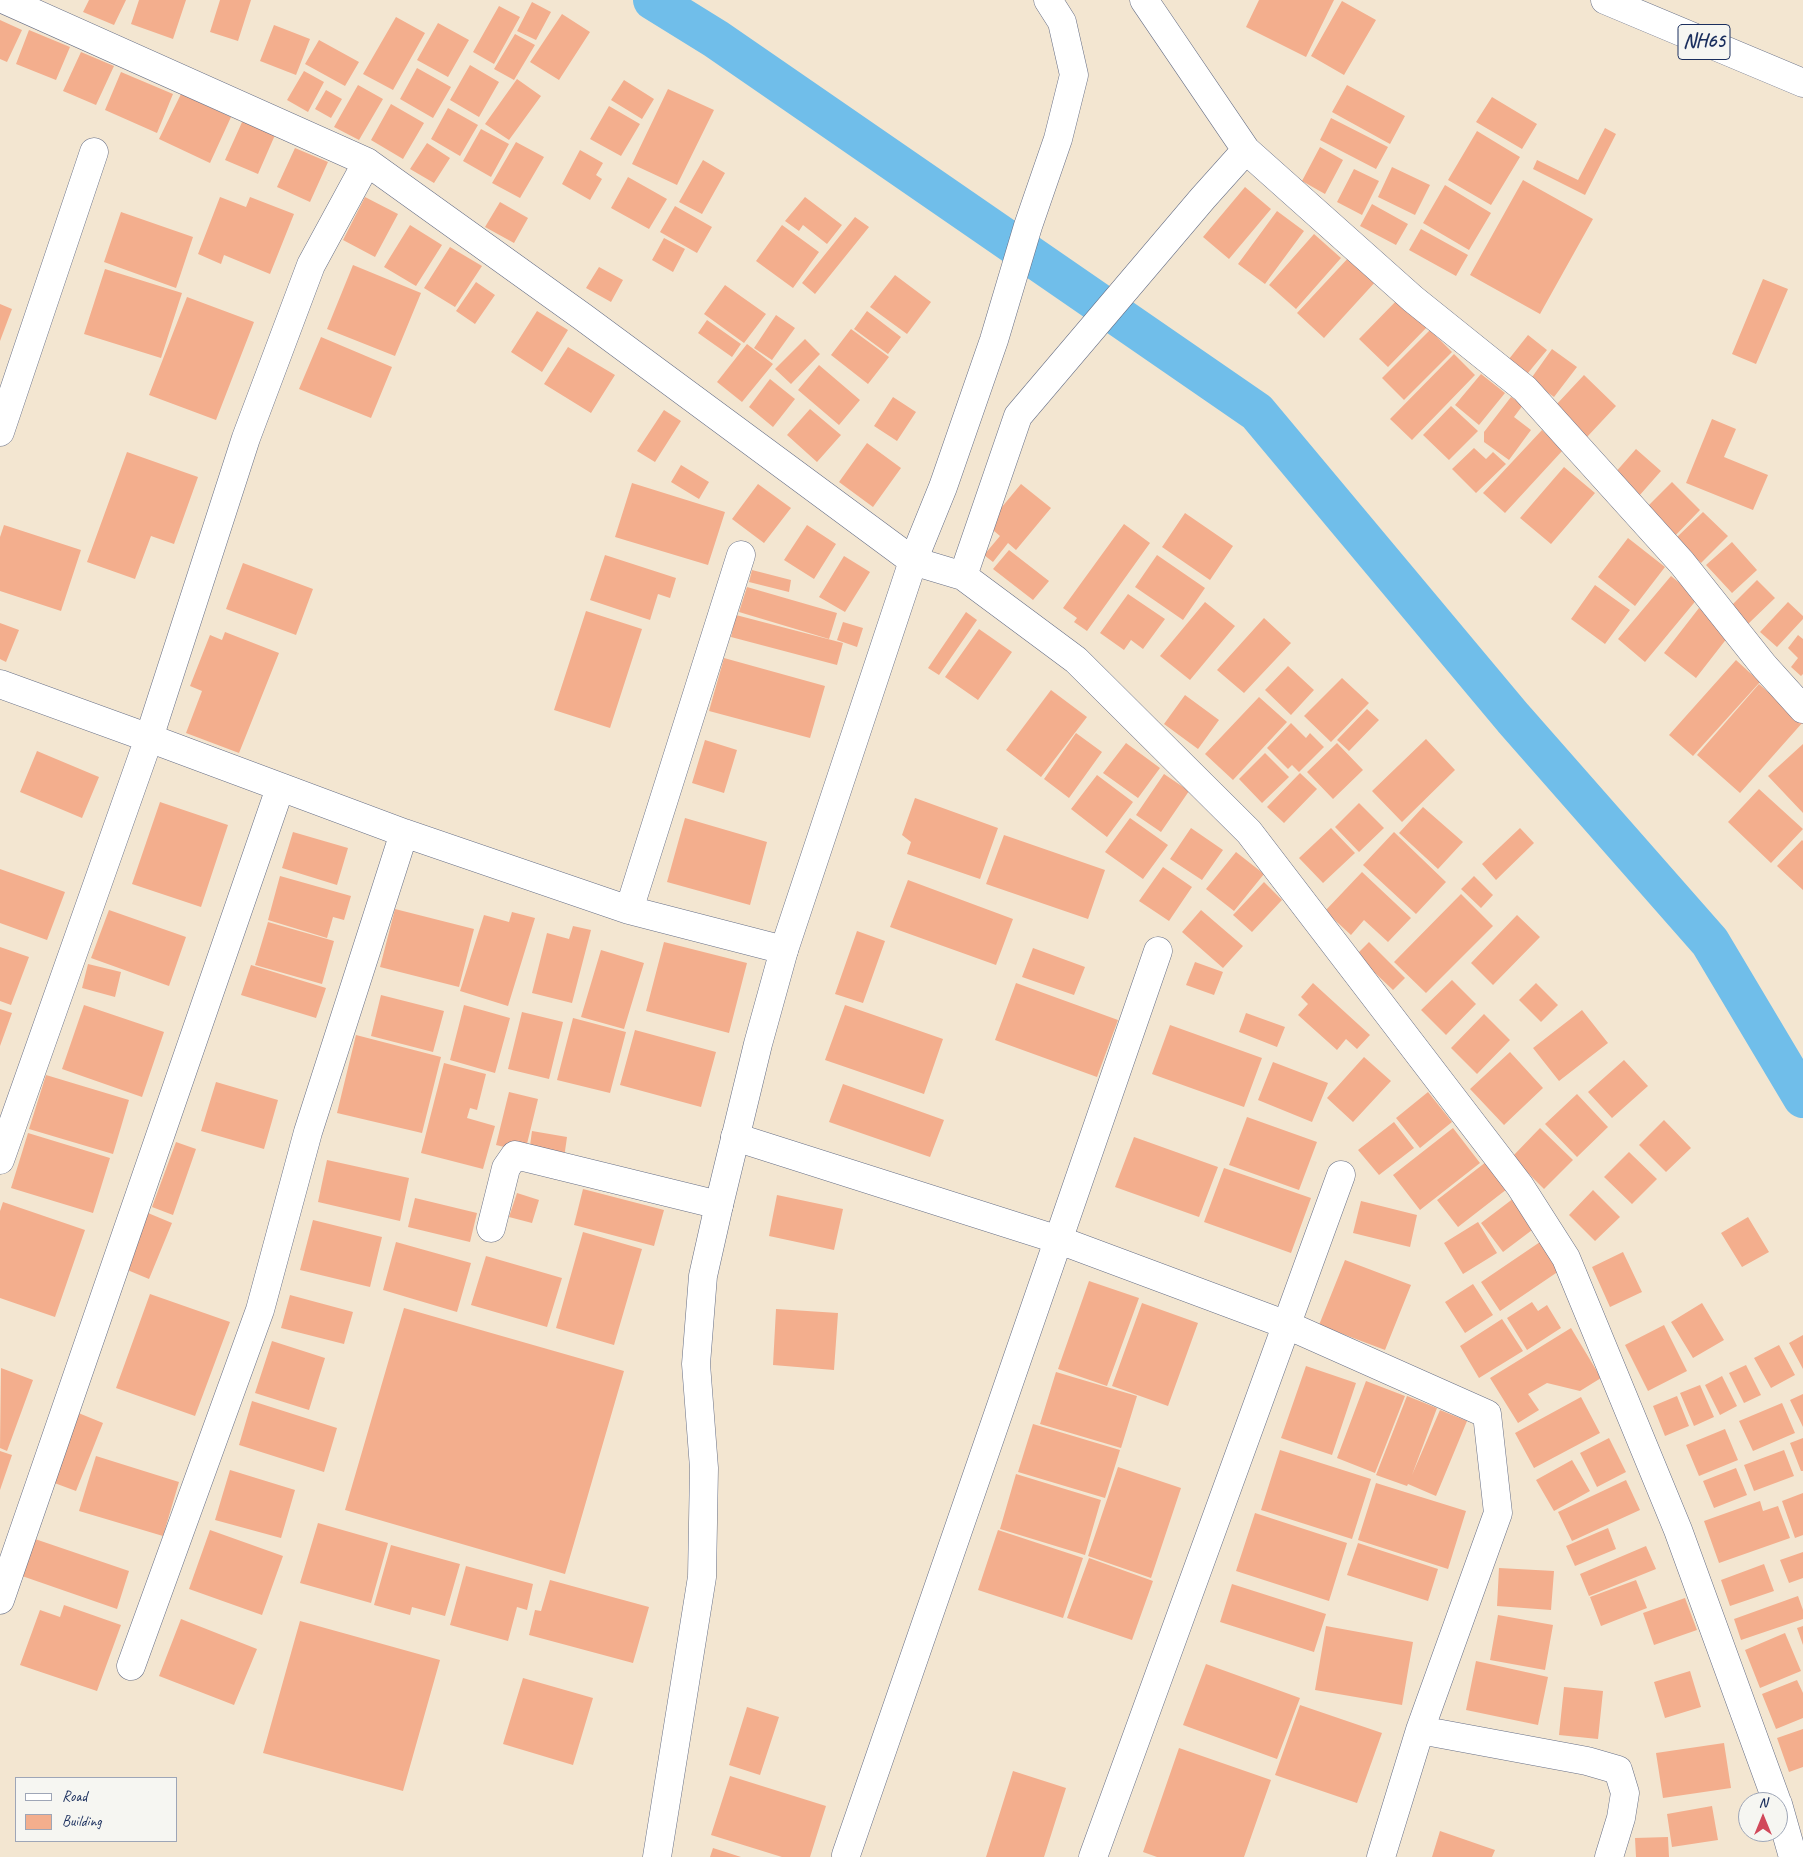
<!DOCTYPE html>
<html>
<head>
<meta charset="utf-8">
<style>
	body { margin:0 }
	#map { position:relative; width:1803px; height:1857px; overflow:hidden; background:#f3e6d1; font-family:Caveat,sans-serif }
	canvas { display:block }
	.legend { position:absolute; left:15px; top:1777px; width:162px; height:65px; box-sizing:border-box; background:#f6f6f2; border:1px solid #9ea6b7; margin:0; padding:6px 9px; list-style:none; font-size:15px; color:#1b2f5e }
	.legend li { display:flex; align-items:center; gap:10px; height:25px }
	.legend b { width:25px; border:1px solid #9ea6b7 }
	.north { position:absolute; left:1738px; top:1792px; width:50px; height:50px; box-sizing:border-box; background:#f6f6f2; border:1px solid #9ea6b7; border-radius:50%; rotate:0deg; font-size:14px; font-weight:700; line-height:20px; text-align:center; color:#1b2f5e }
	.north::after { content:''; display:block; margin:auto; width:18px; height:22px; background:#d1495b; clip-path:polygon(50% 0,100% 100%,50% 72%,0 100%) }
</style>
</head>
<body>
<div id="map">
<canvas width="1803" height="1857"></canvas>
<ul class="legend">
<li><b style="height:6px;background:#fff"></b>Road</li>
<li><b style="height:14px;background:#f3ae8d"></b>Building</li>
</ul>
<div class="north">N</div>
</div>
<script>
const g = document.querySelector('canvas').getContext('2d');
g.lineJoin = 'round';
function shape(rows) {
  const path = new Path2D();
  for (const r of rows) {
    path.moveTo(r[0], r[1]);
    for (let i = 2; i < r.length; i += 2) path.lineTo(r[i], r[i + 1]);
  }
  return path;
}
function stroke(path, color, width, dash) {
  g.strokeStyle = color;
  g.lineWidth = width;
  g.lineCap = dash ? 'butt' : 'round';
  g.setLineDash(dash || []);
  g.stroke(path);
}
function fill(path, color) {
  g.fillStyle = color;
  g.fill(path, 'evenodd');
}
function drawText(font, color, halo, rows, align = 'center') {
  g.font = font + ' Caveat,sans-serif';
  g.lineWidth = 5;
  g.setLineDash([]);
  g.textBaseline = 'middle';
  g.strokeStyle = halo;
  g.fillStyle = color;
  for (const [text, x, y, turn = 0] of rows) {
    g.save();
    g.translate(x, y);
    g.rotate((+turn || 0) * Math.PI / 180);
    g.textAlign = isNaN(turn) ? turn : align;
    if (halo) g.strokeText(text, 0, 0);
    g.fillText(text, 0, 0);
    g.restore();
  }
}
stroke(shape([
	[653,0,716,39,1257,412,1513,718,1710,942,1803,1098]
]), '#70beea', 40);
fill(shape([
	[89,0,126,0,114,25,83,12],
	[139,0,186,0,173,39,131,24],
	[220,0,251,0,238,41,210,32],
	[1259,0,1334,0,1306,57,1246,27],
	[1342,1,1376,20,1344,75,1311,56],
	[532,2,551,12,536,40,517,31],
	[499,6,520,17,494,64,473,52],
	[562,14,590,32,559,80,530,62],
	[396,17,425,33,393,90,363,74],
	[0,20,22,30,7,62,0,59],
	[438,23,469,40,448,77,417,60],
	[274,25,310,39,296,75,260,61],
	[29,30,70,47,56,80,16,64],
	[515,34,535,45,514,80,494,69],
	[319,40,359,62,345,86,305,64],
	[81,52,114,66,96,105,63,91],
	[470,65,499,82,479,117,450,100],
	[417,68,451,87,433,118,400,99],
	[304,71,324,82,308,112,287,100],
	[121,72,173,94,157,133,105,110],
	[517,79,541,96,509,140,485,124],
	[624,80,654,99,642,119,611,100],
	[358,85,383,99,359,140,334,127],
	[1347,85,1405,116,1390,144,1332,112],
	[668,89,714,110,677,185,632,164],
	[326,90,342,99,331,118,315,109],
	[181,94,231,117,210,163,159,139],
	[1492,97,1537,124,1522,149,1476,122],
	[391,104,424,123,403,159,371,140],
	[609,106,640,124,621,156,590,139],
	[448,108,478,125,460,156,431,139],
	[1331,118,1388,147,1376,169,1320,140],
	[243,120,275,135,258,174,225,160],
	[1605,128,1616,134,1585,195,1533,169,1537,160,1578,180],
	[481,129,509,144,491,177,463,161],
	[1477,131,1520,157,1491,205,1448,180],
	[516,142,544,157,520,198,492,183],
	[427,143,450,158,434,183,410,169],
	[1320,147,1343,160,1325,194,1302,181],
	[295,148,328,162,310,202,277,187],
	[580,150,603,163,596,175,602,179,590,200,562,184],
	[703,160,725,173,702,214,679,202],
	[1392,167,1430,185,1415,215,1378,197],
	[1354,169,1379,181,1362,215,1337,202],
	[628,177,667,199,649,229,611,208],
	[1523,180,1593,219,1540,314,1470,275],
	[1445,185,1491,213,1469,250,1423,223],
	[1245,187,1271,209,1229,259,1203,237],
	[220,197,246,207,250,197,294,214,270,274,224,255,221,264,198,254],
	[365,197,398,214,375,257,343,240],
	[805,197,842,225,827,244,803,225,799,231,785,221],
	[500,202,528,218,514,243,485,227],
	[1372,204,1408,224,1396,245,1360,226],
	[675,206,712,227,697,253,660,232],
	[1277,211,1304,231,1265,284,1238,264],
	[121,212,193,237,176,288,104,262],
	[855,217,869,227,815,294,802,283],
	[410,225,442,245,416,286,384,267],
	[782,225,819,252,793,288,756,261],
	[1421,229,1468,255,1456,276,1409,250],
	[1314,234,1341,258,1296,309,1269,285],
	[664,238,685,249,673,272,652,260],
	[450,247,482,266,455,307,424,288],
	[1350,256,1377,280,1324,338,1297,313],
	[353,265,421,293,395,356,327,329],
	[599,267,623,280,611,302,586,288],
	[105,269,182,293,161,358,84,334],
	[895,275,931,302,907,334,870,307],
	[1763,279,1788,289,1756,364,1732,354],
	[476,282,495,295,475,324,456,311],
	[725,285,766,314,744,343,704,314],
	[187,297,254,322,216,420,149,395],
	[1400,297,1429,325,1388,367,1359,339],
	[0,304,12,309,0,341],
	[537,311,568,330,542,372,511,352],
	[867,311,901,337,888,354,854,329],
	[776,315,795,328,772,360,754,348],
	[707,320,741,344,732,357,698,333],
	[851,329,889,357,868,384,831,355],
	[1430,330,1452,352,1404,400,1382,378],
	[1528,335,1547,350,1523,379,1505,364],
	[321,337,392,367,371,418,299,389],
	[805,339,820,354,791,384,775,369],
	[747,344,773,364,742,402,717,382],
	[568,347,615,375,591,413,544,384],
	[1552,349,1577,367,1554,397,1530,380],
	[1454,354,1475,375,1412,440,1390,419],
	[819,365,860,400,839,425,798,390],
	[1481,374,1505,393,1479,425,1455,405],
	[1584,375,1616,406,1587,437,1555,406],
	[770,379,795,399,773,427,749,407],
	[893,397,916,412,897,441,874,426],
	[1511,397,1523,405,1514,417,1531,430,1509,460,1484,442,1484,432],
	[1451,406,1478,431,1449,460,1423,435],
	[810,409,841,435,817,462,787,435],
	[664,410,681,421,655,462,637,451],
	[1712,419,1736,429,1724,457,1768,475,1753,510,1686,483],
	[1542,430,1563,450,1505,513,1483,493],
	[867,443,901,468,873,507,839,482],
	[1474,448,1486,459,1493,452,1506,464,1476,493,1452,469],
	[1636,449,1661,471,1639,496,1614,474],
	[127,452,198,477,174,544,151,536,135,579,87,562],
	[681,465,709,482,699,499,671,482],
	[1564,467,1595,493,1551,544,1520,518],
	[1672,482,1700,510,1671,540,1642,512],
	[632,483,725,512,708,565,615,537],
	[758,484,791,508,764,543,732,519],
	[1021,484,1051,508,1016,550,1008,543,993,562,984,555,1000,536,987,525],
	[1703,512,1728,536,1701,563,1676,538],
	[1185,513,1233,546,1210,580,1162,547],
	[1124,524,1150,543,1087,631,1074,622,1077,618,1063,608],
	[4,525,81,550,61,611,0,591,0,537],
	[807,525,836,544,814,579,784,560],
	[1628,538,1665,567,1635,606,1598,577],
	[1732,542,1757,570,1732,593,1706,565],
	[1009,550,1049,581,1033,600,993,569],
	[605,555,676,578,670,598,658,594,650,620,590,600],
	[1157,555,1205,588,1183,620,1135,587],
	[844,556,870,572,845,612,819,597],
	[243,563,313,589,296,635,226,609],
	[752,570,791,580,789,592,749,582],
	[1671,576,1698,598,1645,662,1618,639],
	[1757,580,1775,598,1748,624,1730,607],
	[1595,585,1630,610,1605,644,1571,619],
	[747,587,837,613,829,639,739,612],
	[1128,594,1165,619,1143,649,1131,640,1124,650,1100,633],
	[1205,602,1235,626,1190,680,1160,656],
	[1788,602,1803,616,1803,619,1777,647,1760,632],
	[1699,608,1731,633,1696,678,1664,653],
	[586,611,642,629,610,728,554,710],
	[966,612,977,620,939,675,928,668],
	[736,615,843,643,837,665,731,637],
	[1264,618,1291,643,1244,693,1217,670],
	[843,622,863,628,857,647,837,640],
	[0,623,19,630,6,662,0,659],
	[979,629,1012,652,978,700,945,677],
	[225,632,279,653,239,753,186,733,202,691,190,686,210,635,222,640],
	[1798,635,1803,639,1803,674,1801,676,1791,667,1798,658,1788,648],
	[724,658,825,686,810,738,709,711],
	[1736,660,1760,682,1693,756,1669,735],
	[1288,666,1314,690,1291,715,1265,690],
	[1342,678,1369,703,1331,742,1304,716],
	[1759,684,1803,722,1740,793,1697,755],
	[1051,690,1087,717,1041,777,1006,750],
	[1185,695,1219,720,1198,749,1164,724],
	[1259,697,1287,722,1233,780,1205,754],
	[1367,709,1379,720,1349,751,1337,740],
	[1291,723,1306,738,1310,733,1324,747,1299,772,1292,765,1288,769,1267,748],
	[1076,733,1102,752,1069,798,1044,779],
	[1426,739,1455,770,1402,822,1372,791],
	[705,740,737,750,724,793,692,783],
	[1126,743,1160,768,1138,798,1103,773],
	[1337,743,1363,770,1333,799,1307,772],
	[1803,744,1803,813,1768,776],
	[37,751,99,777,82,818,20,792],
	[1265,753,1289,777,1262,803,1239,779],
	[1300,773,1317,789,1284,823,1267,807],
	[1164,774,1189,791,1161,832,1136,815],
	[1097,775,1133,802,1107,837,1071,809],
	[1759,789,1803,829,1771,863,1728,822],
	[915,798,998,828,980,879,907,854,911,842,902,835],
	[160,802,228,825,201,907,132,884],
	[1359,803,1384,828,1359,852,1335,827],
	[1423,807,1463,842,1438,869,1399,833],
	[685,818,767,842,750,905,667,882],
	[1130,818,1168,845,1143,879,1105,852],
	[1191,828,1223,850,1202,880,1170,859],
	[1331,828,1355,853,1323,883,1299,858],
	[1520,828,1534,843,1496,880,1482,864],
	[293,832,348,848,337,885,282,868],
	[1394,832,1446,882,1416,914,1363,865],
	[1004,835,1105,870,1088,919,986,884],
	[1802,840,1803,841,1803,890,1777,866],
	[1236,852,1264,874,1234,911,1206,889],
	[1163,867,1192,887,1169,921,1139,901],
	[0,869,65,892,47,940,0,923],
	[1362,872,1411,918,1388,942,1364,920,1351,935,1325,911],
	[280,876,351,896,344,920,333,917,327,938,268,920],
	[1474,876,1493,895,1481,908,1461,889],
	[908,880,1013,919,996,965,890,927],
	[1264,882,1282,900,1252,932,1233,915],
	[1461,894,1493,926,1426,993,1394,962],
	[395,909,474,929,459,987,380,967],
	[109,910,186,937,169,986,91,958],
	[1201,910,1243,946,1223,968,1182,932],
	[512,912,535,918,508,1006,460,991,484,915,509,922],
	[1517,915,1540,937,1493,985,1471,963],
	[268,922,334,941,322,984,255,965],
	[573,926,591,930,572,1003,532,993,547,933,569,939],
	[857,931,885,941,863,1003,835,994],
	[664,942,747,963,729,1033,646,1011],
	[1369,942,1405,978,1393,990,1356,955],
	[0,947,29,957,11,1005,0,1001],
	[1033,948,1085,967,1074,995,1022,977],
	[601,950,644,963,624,1029,581,1017],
	[1195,962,1223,972,1214,995,1186,985],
	[88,964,121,972,115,997,82,988],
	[251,965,326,988,316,1018,241,995],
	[1452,980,1476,1004,1446,1035,1421,1010],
	[1016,983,1118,1020,1097,1077,995,1040],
	[1313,983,1370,1035,1357,1049,1346,1039,1337,1050,1298,1015,1308,1004,1301,997],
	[1536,983,1558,1005,1541,1022,1519,1000],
	[381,995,444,1011,433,1052,371,1036],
	[84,1005,164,1032,142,1097,62,1069],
	[464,1005,510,1018,495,1073,450,1060],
	[845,1005,943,1039,924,1094,825,1060],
	[0,1009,12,1013,0,1046],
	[1582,1010,1608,1043,1559,1081,1533,1048],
	[522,1012,563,1022,549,1079,508,1069],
	[1246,1013,1285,1027,1277,1047,1239,1032],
	[1484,1014,1510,1040,1477,1074,1451,1048],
	[573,1018,626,1032,610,1093,557,1080],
	[1170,1025,1262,1058,1244,1107,1152,1074],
	[635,1030,716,1052,701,1107,620,1085],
	[356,1035,441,1057,422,1133,337,1113],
	[1510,1052,1543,1088,1504,1125,1470,1089],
	[1364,1057,1391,1081,1353,1122,1327,1098],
	[1624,1060,1648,1086,1612,1118,1588,1092],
	[1273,1062,1328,1083,1312,1122,1258,1100],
	[444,1063,486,1074,477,1110,470,1108,467,1118,495,1126,483,1169,421,1153],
	[46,1075,129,1100,113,1154,29,1129],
	[216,1082,278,1100,264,1149,201,1131],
	[843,1084,944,1120,930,1157,829,1122],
	[509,1092,538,1099,525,1152,496,1145],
	[1428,1092,1452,1122,1420,1148,1396,1118],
	[1577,1094,1608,1127,1577,1157,1545,1124],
	[1247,1117,1317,1142,1299,1190,1229,1165],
	[1664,1120,1691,1148,1666,1172,1639,1145],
	[1394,1122,1414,1148,1379,1175,1358,1150],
	[1453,1128,1480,1163,1420,1210,1393,1175],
	[1540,1128,1573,1160,1544,1189,1512,1157],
	[532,1131,567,1137,564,1158,529,1153],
	[28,1133,110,1158,93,1213,11,1188],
	[1134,1137,1218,1167,1199,1217,1115,1187],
	[176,1142,196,1149,173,1215,152,1207],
	[1629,1152,1657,1179,1632,1204,1604,1177],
	[327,1160,409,1178,400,1221,318,1202],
	[1486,1162,1507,1189,1458,1227,1437,1200],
	[1224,1168,1311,1198,1291,1253,1204,1222],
	[583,1189,664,1210,654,1246,574,1225],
	[1593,1190,1620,1217,1595,1241,1569,1215],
	[517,1193,539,1200,532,1223,509,1217],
	[777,1195,843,1209,834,1250,769,1236],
	[415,1198,477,1213,470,1242,408,1227],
	[1514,1198,1536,1227,1503,1252,1481,1223],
	[1361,1201,1417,1215,1410,1247,1353,1233],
	[3,1202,85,1230,55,1317,0,1298,0,1211],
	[148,1213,172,1223,149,1279,125,1269],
	[1748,1217,1769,1252,1742,1267,1721,1233],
	[313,1220,382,1237,370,1287,300,1270],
	[1478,1222,1497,1253,1463,1274,1444,1243],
	[583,1232,642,1249,614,1345,556,1328],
	[396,1242,471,1263,457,1312,383,1290],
	[1540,1242,1559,1271,1500,1311,1481,1282],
	[1623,1252,1642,1292,1610,1307,1592,1267],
	[486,1256,562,1278,547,1327,471,1305],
	[1345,1260,1411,1285,1385,1350,1319,1325],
	[1089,1281,1139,1298,1107,1386,1058,1369],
	[1473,1284,1493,1315,1465,1333,1445,1302],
	[150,1294,230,1322,195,1416,116,1388],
	[290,1295,353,1312,344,1344,281,1328],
	[1532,1302,1538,1311,1547,1305,1561,1328,1527,1350,1507,1318],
	[1142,1303,1198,1323,1168,1406,1112,1386],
	[1702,1303,1724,1340,1693,1358,1671,1322],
	[404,1308,624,1371,565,1574,345,1510],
	[776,1309,838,1313,834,1370,773,1365],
	[1502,1319,1523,1351,1479,1378,1460,1346],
	[1664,1325,1687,1371,1648,1391,1625,1345],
	[1571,1328,1601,1378,1580,1391,1547,1383,1528,1394,1539,1410,1518,1423,1490,1378],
	[1803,1335,1803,1369,1789,1343],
	[272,1341,325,1358,309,1410,255,1393],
	[1779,1345,1795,1375,1771,1388,1754,1358],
	[1746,1365,1761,1395,1744,1403,1729,1373],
	[1306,1366,1356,1383,1332,1455,1281,1438],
	[1,1368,33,1380,7,1451,0,1448],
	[1056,1372,1137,1396,1121,1448,1040,1424],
	[1722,1376,1737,1406,1720,1415,1705,1385],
	[1366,1381,1405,1396,1375,1473,1337,1458],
	[1700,1385,1714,1417,1694,1426,1680,1393],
	[1803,1394,1803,1427,1790,1400],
	[1407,1396,1437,1408,1412,1475,1440,1410,1467,1421,1436,1496,1408,1484,1407,1486,1376,1475],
	[1677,1396,1689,1426,1665,1436,1653,1406],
	[1581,1397,1600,1433,1534,1468,1515,1433],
	[252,1401,337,1428,324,1472,239,1445],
	[1782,1403,1795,1433,1753,1451,1739,1421],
	[76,1412,103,1423,76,1491,49,1481],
	[1033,1424,1120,1450,1105,1498,1018,1472],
	[1725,1429,1738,1460,1699,1476,1686,1445],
	[1609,1438,1626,1472,1597,1487,1580,1453],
	[1803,1438,1803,1471,1801,1471,1790,1443],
	[1280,1450,1371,1479,1352,1539,1261,1510],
	[1784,1450,1794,1476,1754,1491,1744,1465],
	[0,1451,12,1455,0,1490],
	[96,1456,179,1482,163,1536,79,1511],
	[1572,1460,1590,1491,1554,1511,1536,1480],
	[1118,1467,1181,1488,1151,1578,1088,1556],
	[1736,1468,1747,1495,1714,1508,1703,1481],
	[230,1470,295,1490,281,1538,215,1520],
	[1016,1474,1101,1500,1085,1555,1000,1529],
	[1626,1480,1640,1510,1572,1541,1558,1512],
	[1376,1483,1466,1511,1448,1569,1358,1540],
	[1803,1493,1803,1535,1795,1538,1782,1501],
	[1760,1501,1763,1511,1778,1506,1790,1538,1719,1563,1704,1521],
	[1255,1513,1347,1543,1329,1601,1236,1571],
	[318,1523,388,1543,371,1603,300,1583],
	[1608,1528,1616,1549,1575,1566,1566,1546],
	[210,1530,283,1556,262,1615,189,1589],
	[998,1530,1083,1558,1063,1618,978,1590],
	[35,1539,129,1571,117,1609,22,1576],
	[1358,1543,1438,1569,1428,1601,1347,1575],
	[391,1545,460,1564,445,1616,412,1607,410,1615,374,1605],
	[1646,1546,1656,1569,1589,1596,1580,1574],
	[1803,1552,1803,1578,1789,1583,1780,1560],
	[1089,1558,1153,1581,1132,1640,1067,1618],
	[1764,1564,1774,1591,1730,1606,1721,1580],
	[466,1566,533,1584,527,1610,517,1607,508,1641,450,1625],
	[1499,1568,1554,1571,1551,1610,1497,1606],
	[550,1580,649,1607,633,1663,529,1635,535,1610,541,1611],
	[1636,1580,1647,1608,1601,1626,1590,1597],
	[1232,1584,1326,1614,1314,1652,1220,1622],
	[1798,1596,1803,1610,1803,1619,1741,1640,1734,1619],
	[1685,1598,1697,1630,1654,1645,1643,1613],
	[64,1605,121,1625,97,1691,20,1665,40,1610,60,1617],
	[1498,1615,1553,1625,1545,1670,1490,1660],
	[181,1619,257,1649,234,1705,159,1676],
	[300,1621,440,1660,403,1791,263,1753],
	[1326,1626,1413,1642,1402,1705,1315,1690],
	[1803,1626,1803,1645,1797,1628],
	[1785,1633,1801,1671,1760,1688,1745,1650],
	[1476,1661,1548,1677,1538,1725,1466,1710],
	[1206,1664,1300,1698,1277,1759,1183,1725],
	[1690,1671,1701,1707,1665,1718,1654,1682],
	[523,1678,593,1698,573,1765,503,1744],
	[1797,1680,1803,1693,1803,1718,1776,1729,1762,1694],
	[1564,1687,1603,1691,1598,1739,1559,1735],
	[1300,1705,1382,1733,1357,1803,1275,1775],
	[747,1707,779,1717,760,1775,729,1765],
	[1803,1729,1803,1767,1789,1772,1777,1738],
	[1724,1743,1731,1788,1663,1798,1656,1753],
	[1179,1748,1271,1780,1244,1857,1157,1857,1143,1852],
	[1013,1771,1066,1788,1044,1857,986,1857],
	[730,1776,826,1806,810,1857,782,1857,711,1835],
	[1712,1806,1718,1840,1672,1847,1667,1814],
	[1440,1831,1495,1850,1492,1857,1432,1857],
	[1668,1837,1669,1857,1636,1857,1635,1838],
	[713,1848,741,1857,710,1857]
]), '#f3ae8d');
const minor = shape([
	[5,0,367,162,583,317,913,561,963,576,1076,660,1249,832,1520,1186,1566,1258,1678,1530,1777,1802],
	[1144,0,1246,150,1413,299,1525,389,1682,563,1764,666,1803,709],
	[0,432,94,152],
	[963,576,1018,416,1203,198,1246,150],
	[0,684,149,738,404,833,629,910,784,950],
	[629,910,741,555],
	[735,1137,1059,1240,1287,1325,1487,1414,1498,1513,1420,1730,1381,1857],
	[0,1160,149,738,246,438,311,265,367,162],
	[491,1228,506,1168,515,1155,719,1205],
	[0,1600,280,788],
	[131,1666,260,1310,308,1132,404,833],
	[1420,1730,1587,1761,1618,1770,1625,1793,1621,1818,1609,1857],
	[1778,1804,1793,1857],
	[846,1855,1158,951],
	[1093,1857,1341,1175]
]);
const major = shape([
	[657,1857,702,1577,704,1468,696,1364,703,1276,719,1205,758,1044,784,950,913,561,943,487,994,340,1028,226,1058,139,1074,75,1062,22,1048,0]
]);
const highway = shape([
	[1605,0,1803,83]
]);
stroke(minor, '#676f86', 29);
stroke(major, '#676f86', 29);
stroke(highway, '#676f86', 29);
stroke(minor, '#fff', 28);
stroke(major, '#fff', 28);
stroke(highway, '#fff', 28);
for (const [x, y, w] of [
	[1704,42,52]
]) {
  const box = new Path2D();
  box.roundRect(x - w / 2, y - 17.5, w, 35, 4);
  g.fillStyle = '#f6f6f2';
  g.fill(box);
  stroke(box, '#1b2f5e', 1);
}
drawText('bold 20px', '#1b2f5e', null, [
	["NH65",1704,42]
]);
</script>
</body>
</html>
